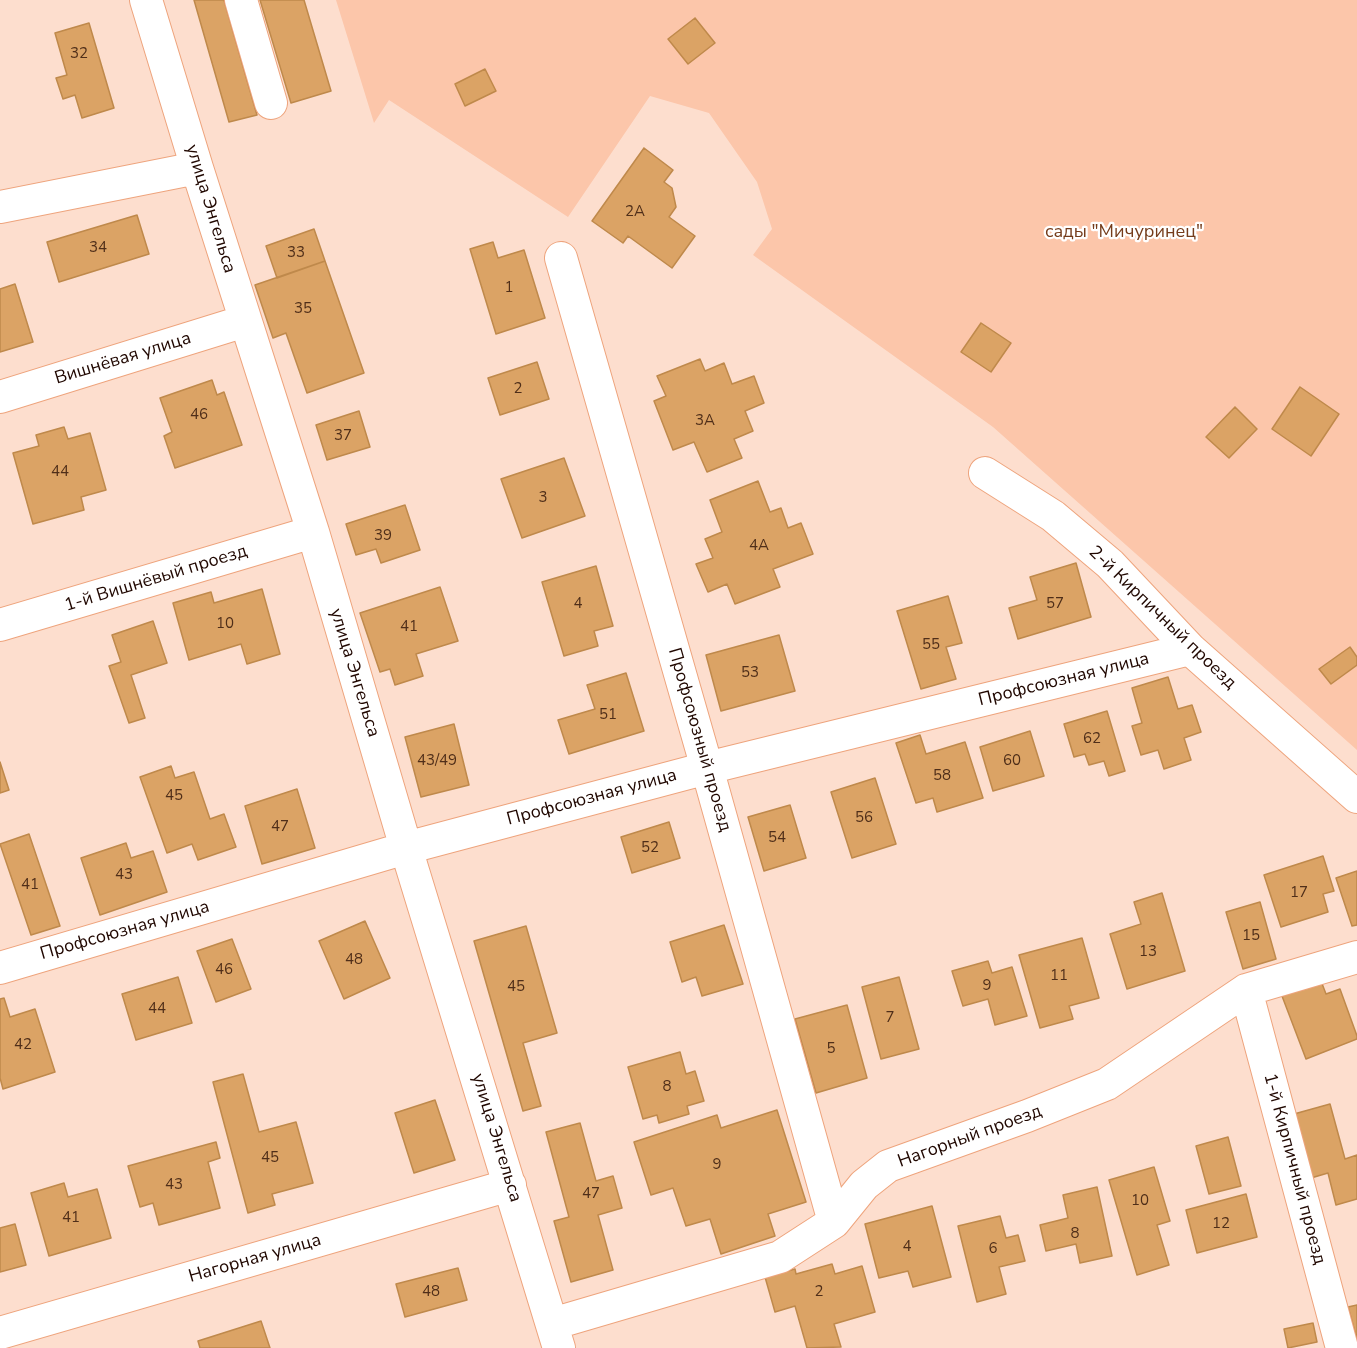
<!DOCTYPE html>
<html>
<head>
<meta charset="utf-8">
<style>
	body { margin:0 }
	canvas { display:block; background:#fddece }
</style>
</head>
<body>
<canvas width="1357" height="1348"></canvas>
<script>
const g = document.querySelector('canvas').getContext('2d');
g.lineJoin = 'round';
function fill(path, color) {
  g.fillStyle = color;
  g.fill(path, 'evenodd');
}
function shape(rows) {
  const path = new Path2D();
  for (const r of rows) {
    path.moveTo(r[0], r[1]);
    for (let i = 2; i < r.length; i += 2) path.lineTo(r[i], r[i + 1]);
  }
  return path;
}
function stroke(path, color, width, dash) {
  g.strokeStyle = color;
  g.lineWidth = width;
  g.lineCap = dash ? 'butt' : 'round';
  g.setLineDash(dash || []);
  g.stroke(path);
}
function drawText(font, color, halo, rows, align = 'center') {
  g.font = font + ' "Nunito Sans",sans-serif';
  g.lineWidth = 4.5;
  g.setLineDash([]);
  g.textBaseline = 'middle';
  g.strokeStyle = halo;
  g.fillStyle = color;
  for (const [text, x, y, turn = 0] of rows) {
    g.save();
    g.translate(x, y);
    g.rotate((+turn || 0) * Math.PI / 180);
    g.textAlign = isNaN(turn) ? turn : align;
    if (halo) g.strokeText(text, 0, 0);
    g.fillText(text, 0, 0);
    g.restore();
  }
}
fill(shape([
	[336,0,1357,0,1357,750,993,427,753,255,772,229,757,182,709,113,650,96,568,217,389,100,374,123]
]), '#fcc6aa');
const building = shape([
	[194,0,224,0,257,115,229,122,194,0],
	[260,0,304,0,331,91,291,103,260,0],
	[695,18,715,43,688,64,668,39,695,18],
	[89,23,114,108,82,118,75,95,63,99,56,78,67,75,55,33,89,23],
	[485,69,496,91,465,106,455,84,485,69],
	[644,148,673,170,664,182,672,188,676,207,669,217,695,236,672,268,628,236,623,243,592,221,644,148],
	[137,215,149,254,59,282,47,242,137,215],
	[314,229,325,261,277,278,266,246,314,229],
	[493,242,498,258,524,250,545,318,496,334,470,249,493,242],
	[325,261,364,373,307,393,286,333,273,338,255,285,325,261],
	[15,284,33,342,0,352,0,289,15,284],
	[981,323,1011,343,991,372,961,352,981,323],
	[700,359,705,371,724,363,732,384,754,376,764,403,745,411,753,431,734,439,742,458,707,472,694,442,673,450,654,401,666,396,657,376,700,359],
	[537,362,549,399,500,415,488,378,537,362],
	[212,380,217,395,224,392,242,445,175,468,164,436,172,432,160,398,212,380],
	[1300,387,1339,414,1311,456,1272,429,1300,387],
	[1235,407,1257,429,1229,458,1206,437,1235,407],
	[359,411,370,447,327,460,316,425,359,411],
	[64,427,68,439,90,433,106,490,81,497,84,510,33,524,13,453,39,446,36,435,64,427],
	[564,458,585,516,522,538,501,479,564,458],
	[758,481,770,512,781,508,788,528,801,523,813,554,773,569,780,587,735,604,727,584,708,592,696,564,713,558,705,539,722,532,710,500,758,481],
	[405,505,420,550,381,563,376,549,356,555,346,524,405,505],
	[1076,563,1091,617,1018,639,1009,608,1037,600,1030,577,1076,563],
	[596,566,613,626,594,631,598,646,564,656,542,582,596,566],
	[440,587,458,641,416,654,423,676,395,685,390,669,380,672,360,613,440,587],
	[262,589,280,654,247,664,241,644,189,660,173,603,211,592,214,603,262,589],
	[948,596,962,643,946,647,956,679,921,689,897,611,948,596],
	[153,621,167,663,131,675,145,718,129,723,109,666,121,662,112,635,153,621],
	[779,635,795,691,721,711,706,655,779,635],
	[1350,647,1357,657,1357,665,1331,684,1319,669,1350,647],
	[626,673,644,731,569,754,558,720,595,709,587,685,626,673],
	[1168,677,1178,709,1192,705,1201,732,1184,738,1191,760,1164,769,1158,750,1141,755,1132,726,1142,723,1132,688,1168,677],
	[1107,711,1125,771,1109,776,1104,761,1089,765,1085,754,1074,757,1064,724,1107,711],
	[454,724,469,785,421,797,405,737,454,724],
	[1030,731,1044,776,993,791,980,747,1030,731],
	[920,735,926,754,965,742,983,798,937,812,933,798,916,803,896,743,920,735],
	[0,762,9,790,0,793,0,762],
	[171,766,175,778,194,772,210,819,224,814,236,847,198,860,192,844,167,853,140,777,171,766],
	[875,778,896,844,852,858,831,792,875,778],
	[297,789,315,848,262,864,245,806,297,789],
	[790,805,806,858,764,871,748,817,790,805],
	[669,822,680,858,632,873,621,837,669,822],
	[29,834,60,926,31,935,0,844,29,834],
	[126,843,131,858,153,851,167,892,100,915,81,858,126,843],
	[1323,856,1334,891,1323,894,1328,912,1281,927,1264,875,1323,856],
	[1357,871,1357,925,1352,926,1336,878,1357,871],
	[1162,893,1185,971,1127,989,1110,934,1141,924,1134,902,1162,893],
	[1260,902,1276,959,1243,969,1226,912,1260,902],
	[365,921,390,978,344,999,319,941,365,921],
	[724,925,743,984,702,996,696,977,682,982,670,942,724,925],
	[526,926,557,1033,523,1043,541,1106,523,1111,474,941,526,926],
	[1082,938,1099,998,1069,1006,1073,1019,1040,1028,1019,955,1082,938],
	[232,939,251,989,216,1002,197,951,232,939],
	[988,961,992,973,1012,967,1027,1016,995,1025,988,999,963,1006,952,971,988,961],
	[178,977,192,1023,136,1040,122,994,178,977],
	[899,977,919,1049,881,1059,862,987,899,977],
	[1321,981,1326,994,1340,989,1357,1036,1357,1039,1306,1059,1282,996,1321,981],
	[4,998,10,1017,35,1009,55,1072,3,1089,0,1078,0,999,4,998],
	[847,1005,867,1078,816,1093,795,1019,847,1005],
	[680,1052,686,1074,695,1071,704,1101,687,1106,689,1114,659,1123,657,1115,643,1119,628,1067,680,1052],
	[243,1074,259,1132,296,1122,313,1183,272,1194,275,1205,248,1213,213,1082,243,1074],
	[435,1100,455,1160,414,1173,395,1113,435,1100],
	[1330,1104,1345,1159,1357,1155,1357,1199,1336,1205,1328,1173,1311,1178,1294,1114,1330,1104],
	[777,1110,806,1202,768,1214,775,1236,721,1254,710,1219,686,1226,673,1188,651,1195,634,1142,717,1115,721,1128,777,1110],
	[580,1123,596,1181,613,1176,622,1208,598,1215,613,1270,571,1282,554,1221,569,1217,546,1132,580,1123],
	[1228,1137,1241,1186,1209,1194,1196,1146,1228,1137],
	[216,1142,220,1158,208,1162,220,1208,159,1225,153,1203,140,1207,128,1166,216,1142],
	[1154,1167,1170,1221,1157,1225,1169,1265,1137,1275,1109,1180,1154,1167],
	[64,1183,68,1197,97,1189,111,1238,49,1256,31,1193,64,1183],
	[1097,1187,1112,1256,1080,1263,1076,1244,1046,1251,1040,1225,1068,1218,1063,1195,1097,1187],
	[1246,1194,1257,1237,1197,1253,1186,1210,1246,1194],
	[932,1206,951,1277,913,1287,908,1271,879,1278,865,1224,932,1206],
	[1000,1216,1006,1238,1018,1235,1025,1261,999,1267,1006,1294,977,1302,958,1226,1000,1216],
	[15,1224,26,1265,0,1272,0,1228,15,1224],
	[832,1264,835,1274,862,1266,875,1312,834,1324,841,1347,807,1348,795,1306,775,1312,765,1277,795,1269,796,1274,832,1264],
	[458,1268,467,1300,405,1317,396,1284,458,1268],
	[1357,1305,1357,1339,1348,1307,1357,1305],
	[261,1321,270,1348,200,1348,198,1341,261,1321],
	[1313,1323,1317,1342,1288,1348,1284,1329,1313,1323]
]);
fill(building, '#dba365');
stroke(building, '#bf894b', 1.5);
const minor = shape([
	[146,0,197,168,313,532,406,848,559,1348],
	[241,0,271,103],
	[0,207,197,168],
	[561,258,707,768,834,1222],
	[0,397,245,321],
	[985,473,1053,516,1110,564,1190,649,1357,797],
	[0,625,313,532],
	[0,968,406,848,707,768,1190,649],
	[1246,990,1342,1348],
	[552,1324,780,1257,834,1222,864,1185,888,1166,1027,1116,1107,1084,1246,990,1357,957],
	[0,1333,510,1185]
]);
stroke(minor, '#eea47d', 34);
stroke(minor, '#fff', 32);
drawText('15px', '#4f2e19', null, [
	["32",79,54],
	["2А",635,212],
	["34",98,248],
	["33",296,253],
	["1",509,288],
	["35",303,309],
	["2",518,389],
	["46",199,415],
	["3А",705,421],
	["37",343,436],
	["44",60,472],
	["3",543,498],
	["39",383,536],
	["4А",759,546],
	["4",578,604],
	["57",1055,604],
	["10",225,624],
	["41",409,627],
	["55",931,645],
	["53",750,673],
	["51",608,715],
	["62",1092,739],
	["43/49",437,761],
	["60",1012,761],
	["58",942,776],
	["45",174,796],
	["56",864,818],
	["47",280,827],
	["54",777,838],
	["52",650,848],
	["43",124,875],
	["41",30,885],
	["17",1299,893],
	["15",1251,936],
	["13",1148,952],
	["48",354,960],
	["46",224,970],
	["11",1059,976],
	["9",987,986],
	["45",516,987],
	["44",157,1009],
	["7",890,1018],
	["42",23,1045],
	["5",831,1049],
	["8",667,1087],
	["45",270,1158],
	["9",717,1165],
	["43",174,1185],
	["47",591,1194],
	["10",1140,1201],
	["41",71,1218],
	["12",1221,1224],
	["8",1075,1234],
	["4",907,1247],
	["6",993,1249],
	["48",431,1292],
	["2",819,1292]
]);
drawText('18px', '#200700', '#fff', [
	["улица Энгельса",210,209,73],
	["Вишнёвая улица",123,359,-17],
	["1-й Вишнёвый проезд",156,579,-17],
	["2-й Кирпичный проезд",1162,618,44],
	["улица Энгельса",354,673,73],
	["Профсоюзная улица",1064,680,-14],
	["Профсоюзный проезд",699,740,74],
	["Профсоюзная улица",592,798,-15],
	["Профсоюзная улица",125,931,-16],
	["Нагорный проезд",970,1137,-20],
	["улица Энгельса",496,1138,73],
	["1-й Кирпичный проезд",1294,1169,75],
	["Нагорная улица",255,1259,-16]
]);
drawText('18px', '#753c1b', '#fff', [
	["сады \"Мичуринец\"",1124,233]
]);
</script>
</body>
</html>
